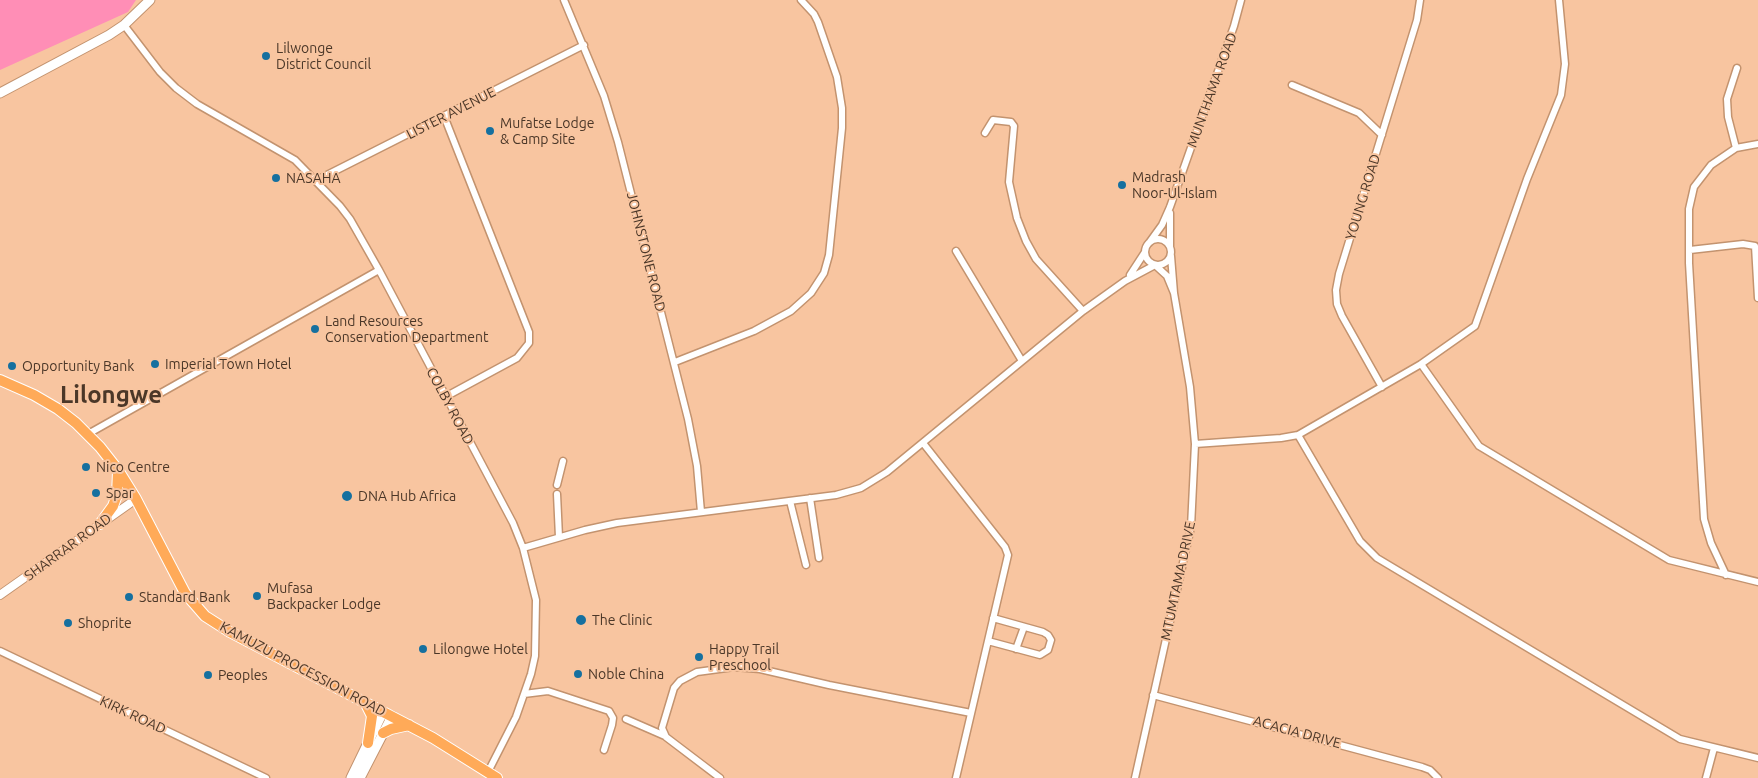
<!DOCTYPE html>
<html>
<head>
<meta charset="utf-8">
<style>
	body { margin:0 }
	canvas { display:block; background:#f8c5a0 }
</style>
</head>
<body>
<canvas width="1758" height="778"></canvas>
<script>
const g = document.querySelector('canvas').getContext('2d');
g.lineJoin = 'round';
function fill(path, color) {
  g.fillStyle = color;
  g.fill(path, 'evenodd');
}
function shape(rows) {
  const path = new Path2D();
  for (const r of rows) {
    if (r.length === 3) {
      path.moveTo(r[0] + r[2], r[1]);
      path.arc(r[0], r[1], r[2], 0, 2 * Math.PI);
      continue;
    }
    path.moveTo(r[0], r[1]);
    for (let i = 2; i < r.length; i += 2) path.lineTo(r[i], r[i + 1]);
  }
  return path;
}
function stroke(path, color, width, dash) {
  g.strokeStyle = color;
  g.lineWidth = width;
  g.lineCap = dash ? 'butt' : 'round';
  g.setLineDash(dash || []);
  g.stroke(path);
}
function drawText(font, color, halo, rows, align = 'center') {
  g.font = font + ' Ubuntu,sans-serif';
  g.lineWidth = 4;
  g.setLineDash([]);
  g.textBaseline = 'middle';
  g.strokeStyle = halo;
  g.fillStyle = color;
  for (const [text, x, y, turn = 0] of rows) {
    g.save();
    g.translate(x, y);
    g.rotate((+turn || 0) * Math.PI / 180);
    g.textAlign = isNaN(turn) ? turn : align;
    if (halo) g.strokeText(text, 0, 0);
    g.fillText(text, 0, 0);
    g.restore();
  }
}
fill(shape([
	[0,0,136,0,128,12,0,70]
]), '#ff8eb6');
const minor = shape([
	[564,0,604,96,618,142,688,419,697,466,701,512],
	[124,25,160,72,176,88,197,104,295,160,340,206,350,219,379,270,513,523,523,548,536,600,535,656,531,674,516,717,488,772],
	[1292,85,1359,113,1382,135],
	[444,116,529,332,529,343,517,358,445,397],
	[985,133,993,120,1011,122,1014,126,1009,182,1017,218,1026,241,1036,259,1083,311],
	[1736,148,1728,117,1727,99,1737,68],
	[317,180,584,45],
	[1170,213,1170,246],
	[1158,252,13],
	[1149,243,1162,225,1170,207,1234,26,1241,0],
	[1690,250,1743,244,1755,246,1758,298],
	[956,251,1022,361],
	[1130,275,1145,252],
	[675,362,754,331,791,311,811,293,824,273,829,255,842,128,842,108,837,77,818,22,814,14,801,0],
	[1421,364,1479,446,1669,560,1758,582],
	[1382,387,1342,316,1337,304,1336,290,1339,274,1417,20,1420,0],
	[88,434,379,270],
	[1298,435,1360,541,1377,558,1680,739,1758,758],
	[923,443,1005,547,1008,555,956,778],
	[1195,444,1281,438,1298,435,1421,364,1475,326,1527,179,1561,95,1565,64,1559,0],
	[557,485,563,461],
	[557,494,559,537],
	[810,498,819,558],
	[790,501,806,565],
	[523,548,585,530,617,523,836,495,861,488,887,472,1083,311,1125,281,1155,265,1167,276,1174,293],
	[1726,575,1711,543,1704,519,1689,263,1689,209,1694,187,1711,165,1736,148,1758,144],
	[988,641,1040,655,1048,650,1051,640,1048,635,1043,632,993,618],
	[1016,649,1024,627],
	[0,651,266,778],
	[524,694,548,691,609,711,613,718,612,725,604,750],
	[1153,695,1422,767,1430,770,1438,778],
	[626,719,665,736],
	[720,778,666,737,662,728,674,688,680,681,697,672,734,667,760,669,829,685,971,713],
	[1135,778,1191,527,1195,444,1190,387,1174,293,1171,256],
	[1706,778,1714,748]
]);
const tertiary = shape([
	[0,595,136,499]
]);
const secondary = shape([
	[0,93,109,35,124,25,150,0],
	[351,778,383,712],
	[360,778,392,716]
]);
const trunk = shape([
	[0,380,34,395,58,409,76,423,100,447,118,470,136,499,185,593,205,616,230,632,433,738,497,778],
	[100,524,113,506,117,495,118,472],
	[366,704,372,716,368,743],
	[383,733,391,729,409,725]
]);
stroke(minor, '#c3936f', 9);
stroke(tertiary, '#c3936f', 10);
stroke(secondary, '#c3936f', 11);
stroke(trunk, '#fff', 12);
stroke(minor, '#fff', 6);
stroke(tertiary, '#fff', 8);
stroke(secondary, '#fff', 9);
stroke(trunk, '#ffaa58', 10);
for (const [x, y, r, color] of [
	[266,56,5,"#16709f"],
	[490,131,5,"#16709f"],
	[276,178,5,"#16709f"],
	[1122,185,5,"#16709f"],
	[315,329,5,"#16709f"],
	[155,364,5,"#16709f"],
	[12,366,5,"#16709f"],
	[86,467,5,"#16709f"],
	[96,493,5,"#16709f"],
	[347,496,6,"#16709f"],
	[257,596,5,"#16709f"],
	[129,597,5,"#16709f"],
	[581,620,6,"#16709f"],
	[68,623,5,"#16709f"],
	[423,649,5,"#16709f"],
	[699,657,5,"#16709f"],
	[578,674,5,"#16709f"],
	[208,675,5,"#16709f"]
]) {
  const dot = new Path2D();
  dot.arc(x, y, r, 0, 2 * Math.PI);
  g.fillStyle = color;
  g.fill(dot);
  stroke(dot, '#f8c5a0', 2);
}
drawText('14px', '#4b3728', '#f8c5a0', [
	["Lilwonge",276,48],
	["District Council",276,64],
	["Mufatse Lodge",500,123],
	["& Camp Site",500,139],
	["Madrash",1132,177],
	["Noor-Ul-Islam",1132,193],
	["NASAHA",286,178],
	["Land Resources",325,321],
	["Conservation Department",325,337],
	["Imperial Town Hotel",165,364],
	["Opportunity Bank",22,366],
	["Nico Centre",96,467],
	["Spar",106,493],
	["DNA Hub Africa",358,496],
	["Mufasa",267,588],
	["Backpacker Lodge",267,604],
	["Standard Bank",139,597],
	["The Clinic",592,620],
	["Shoprite",78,623],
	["Lilongwe Hotel",433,649],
	["Happy Trail",709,649],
	["Preschool",709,665],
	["Noble China",588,674],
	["Peoples",218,675]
], 'left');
drawText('14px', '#4b3728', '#f8c5a0', [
	["MUNTHAMA ROAD",1212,90,-70],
	["LISTER AVENUE",451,113,-27],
	["YOUNG ROAD",1363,197,-73],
	["JOHNSTONE ROAD",646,252,76],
	["COLBY ROAD",450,406,62],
	["SHARRAR ROAD",68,547,-36],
	["MTUMTAMA DRIVE",1178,581,-78],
	["KAMUZU PROCESSION ROAD",303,669,28],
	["KIRK ROAD",133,715,25],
	["ACACIA DRIVE",1297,732,15]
]);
drawText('bold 24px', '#4b3728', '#f8c5a0', [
	["Lilongwe",111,395]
]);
</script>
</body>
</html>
